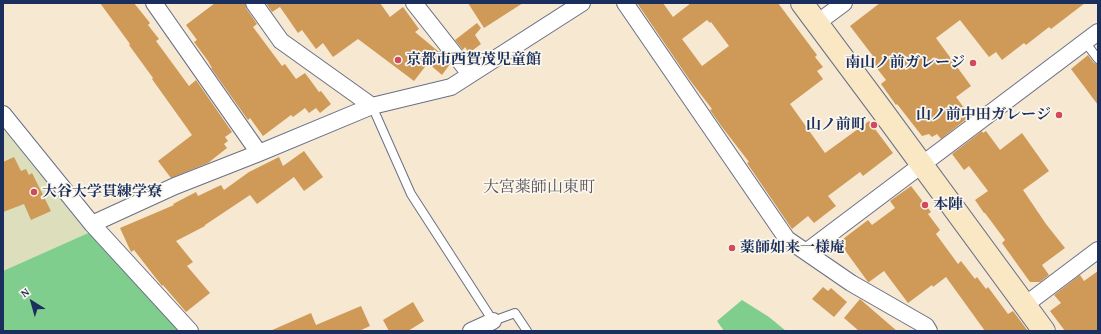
<!DOCTYPE html>
<html>
<head>
<meta charset="utf-8">
<style>
	body { margin:0 }
	#map { position:relative; width:1101px; height:334px; overflow:hidden; background:#f7e8d1; font-family:"Gentium Book Plus",serif }
	canvas { display:block }
	.frame { position:absolute; inset:0; border:4px solid #1b2f5e; pointer-events:none }
	.north { position:absolute; left:12px; top:282px; width:40px; height:40px; -webkit-text-stroke:3px #fbf7ec; paint-order:stroke; rotate:323deg; font-size:11px; font-weight:700; line-height:16px; text-align:center; color:#1b2f5e }
	.north::after { content:''; display:block; margin:auto; width:14px; height:18px; background:#1b2f5e; clip-path:polygon(50% 0,100% 100%,50% 72%,0 100%) }
</style>
</head>
<body>
<div id="map">
<canvas width="1101" height="334"></canvas>
<div class="frame"></div>
<div class="north">N</div>
</div>
<script>
const g = document.querySelector('canvas').getContext('2d');
g.lineJoin = 'round';
function fill(path, color) {
  g.fillStyle = color;
  g.fill(path, 'evenodd');
}
function shape(rows) {
  const path = new Path2D();
  for (const r of rows) {
    path.moveTo(r[0], r[1]);
    for (let i = 2; i < r.length; i += 2) path.lineTo(r[i], r[i + 1]);
  }
  return path;
}
function stroke(path, color, width, dash) {
  g.strokeStyle = color;
  g.lineWidth = width;
  g.lineCap = dash ? 'butt' : 'round';
  g.setLineDash(dash || []);
  g.stroke(path);
}
function drawText(font, color, halo, rows, align = 'center') {
  g.font = font + ' "Gentium Book Plus","Noto Serif JP",serif';
  g.lineWidth = 3.5;
  g.setLineDash([]);
  g.textBaseline = 'middle';
  g.strokeStyle = halo;
  g.fillStyle = color;
  for (const [text, x, y, turn = 0] of rows) {
    g.save();
    g.translate(x, y);
    g.rotate((+turn || 0) * Math.PI / 180);
    g.textAlign = isNaN(turn) ? turn : align;
    if (halo) g.strokeText(text, 0, 0);
    g.fillText(text, 0, 0);
    g.restore();
  }
}
fill(shape([
	[3,114,95,230,3,271]
]), '#dcdebc');
fill(shape([
	[95,230,191,331,3,331,3,271],
	[742,300,769,317,786,331,724,331,717,321]
]), '#80ce8d');
fill(shape([
	[100,3,134,3,150,23,148,25,159,39,156,41,189,86,196,80,232,132,225,137,228,141,224,144,227,148,208,163,171,178,158,161,192,135,152,79,153,78,129,45,130,44],
	[215,3,245,3,246,8,257,24,253,27,282,66,285,64,296,79,305,73,319,92,321,91,331,104,320,113,316,108,309,113,305,108,293,117,291,115,263,136,250,118,248,120,211,68,212,68,208,61,194,42,197,40,186,25],
	[266,3,380,3,390,17,403,7,419,29,415,32,439,52,440,51,450,64,442,75,428,63,414,81,358,39,333,57,323,43,316,49,302,30,298,33,280,7,272,12],
	[468,3,523,3,484,28],
	[637,3,663,3,673,17,691,3,778,3,817,55,815,57,823,67,817,71,823,79,790,104,825,153,869,121,893,153,863,176,860,172,828,196,836,206,814,223,808,216,792,229,747,163,749,162,722,127,710,110,712,109,689,79],
	[707,20,710,23,711,22,729,46,702,66,682,39],
	[880,3,1085,3,1051,29,1049,27,1026,45,1024,43,1002,60,996,52,989,57,960,20,936,38,971,86,956,97,970,116,941,139,937,134,932,137,929,134,922,136,897,104,896,105,881,84,886,80,869,58,873,56,850,26],
	[477,23,481,28,475,35,481,44,469,53,465,47,463,50,455,40],
	[1088,55,1094,63,1098,64,1098,105,1071,69],
	[982,131,983,133,986,131,1000,150,1022,133,1049,171,1023,190,1046,224,1065,248,1042,265,1049,275,1040,282,1030,282,1002,243,1005,240,985,213,984,213,975,200,988,191,969,166,964,170,952,154],
	[304,151,323,177,304,191,294,177,257,204,250,195,205,225,205,226,176,241,193,262,187,266,210,293,186,312,163,285,162,286,134,250,131,252,120,228,174,205,173,204,196,192,198,196,221,185,224,190,249,172,279,157,283,166],
	[14,157,21,171,26,169,29,175,32,173,51,211,31,220,24,204,3,212,3,162],
	[911,186,931,212,928,214,940,230,936,234,958,264,961,261,975,279,977,277,986,289,988,287,1008,314,1013,311,1028,331,985,331,946,277,933,287,932,285,908,303,884,271,869,282,868,282,839,242,868,220,872,225,895,208,890,201],
	[1098,271,1098,331,1065,331,1050,311,1061,303,1054,295,1080,275,1084,281],
	[823,287,828,291,831,288,847,302,834,317,812,299],
	[860,299,861,300,897,331,859,331,844,318],
	[413,302,424,321,408,331,389,331,383,320],
	[361,306,370,326,359,331,270,331,311,313,316,325]
]), '#cf9958');
const lane = shape([
	[1085,42,1098,59],
	[372,106,411,194,493,321,515,313,527,331]
]);
const street = shape([
	[154,3,259,153],
	[254,3,281,41,372,106],
	[414,3,470,74],
	[625,3,787,239,851,283,926,326,929,331],
	[817,23,844,3],
	[3,114,92,224,190,331],
	[92,224,175,186,259,153,372,106,451,87,582,3],
	[806,252,1098,32],
	[1025,305,1098,250],
	[471,331,493,321]
]);
const secondary = shape([
	[802,3,881,109,1044,331]
]);
stroke(lane, '#687086', 10);
stroke(street, '#687086', 18);
stroke(secondary, '#687086', 24);
stroke(lane, '#fff', 8);
stroke(street, '#fff', 16);
stroke(secondary, '#fae7c3', 22);
for (const [x, y, r, color] of [
	[398,60,4,"#d1495b"],
	[973,63,4,"#d1495b"],
	[1059,115,4,"#d1495b"],
	[874,125,4,"#d1495b"],
	[34,192,4,"#d1495b"],
	[925,205,4,"#d1495b"],
	[732,248,4,"#d1495b"]
]) {
  const dot = new Path2D();
  dot.arc(x, y, r, 0, 2 * Math.PI);
  g.fillStyle = color;
  g.fill(dot);
  stroke(dot, '#fbf7ec', 1.5);
}
drawText('bold 15px', '#1b2f5e', '#fbf7ec', [
	["京都市西賀茂児童館",406,60],
	["南山ノ前ガレージ",965,63,"right"],
	["山ノ前中田ガレージ",1051,115,"right"],
	["山ノ前町",866,125,"right"],
	["大谷大学貫練学寮",42,192],
	["本陣",933,205],
	["薬師如来一様庵",740,248]
], 'left');
drawText('16px', '#5a545c', '#fbf7ec', [
	["大宮薬師山東町",539,188]
]);
</script>
</body>
</html>
